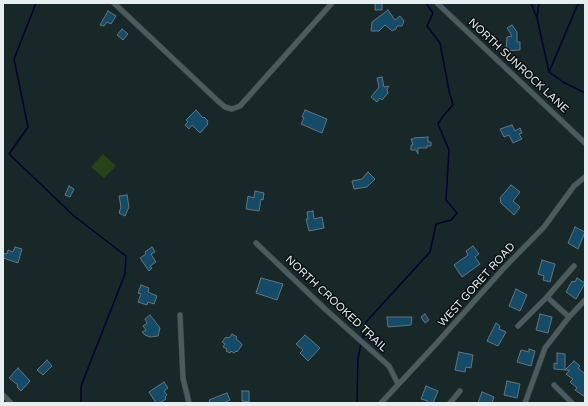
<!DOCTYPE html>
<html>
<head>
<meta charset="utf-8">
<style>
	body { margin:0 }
	#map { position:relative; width:588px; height:406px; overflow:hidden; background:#182728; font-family:"Varela Round",sans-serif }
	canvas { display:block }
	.frame { position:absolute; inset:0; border:4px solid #e6eff0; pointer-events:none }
</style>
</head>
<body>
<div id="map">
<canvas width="588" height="406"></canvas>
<div class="frame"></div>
</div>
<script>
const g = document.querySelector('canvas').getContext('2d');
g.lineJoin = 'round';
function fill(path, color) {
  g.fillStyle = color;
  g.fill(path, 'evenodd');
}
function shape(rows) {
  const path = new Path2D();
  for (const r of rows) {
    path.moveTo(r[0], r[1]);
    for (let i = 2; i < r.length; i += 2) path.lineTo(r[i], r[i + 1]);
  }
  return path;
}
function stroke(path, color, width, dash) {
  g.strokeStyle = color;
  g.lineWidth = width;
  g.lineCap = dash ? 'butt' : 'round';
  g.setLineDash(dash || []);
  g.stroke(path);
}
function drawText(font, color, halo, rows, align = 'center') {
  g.font = font + ' "Varela Round",sans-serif';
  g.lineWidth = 3;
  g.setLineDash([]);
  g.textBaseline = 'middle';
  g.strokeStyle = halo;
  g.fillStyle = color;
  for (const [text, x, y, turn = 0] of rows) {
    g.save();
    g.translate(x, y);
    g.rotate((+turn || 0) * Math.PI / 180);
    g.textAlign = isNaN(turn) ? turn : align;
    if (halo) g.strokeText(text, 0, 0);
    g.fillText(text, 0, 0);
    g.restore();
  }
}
fill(shape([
	[103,154,116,166,104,178,91,167]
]), '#274319');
stroke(shape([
	[36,3,14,59,28,127,9,154,74,216,126,256,125,274,81,386,81,403],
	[531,3,537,18,549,72,563,82,585,93],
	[537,17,539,3],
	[549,72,577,6,580,3],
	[362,341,366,322,430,252,436,224,451,220,457,213,446,200,449,150,438,124,443,116,453,105,449,91,440,43,427,26,433,13,426,3],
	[357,403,358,358,361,344]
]), '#030232', 1.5);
const building = shape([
	[375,3,382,3,382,10,375,10,375,3],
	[388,10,395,20,400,16,404,21,402,26,397,26,396,29,392,31,385,25,379,31,371,31,372,22,388,10],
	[108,11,116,16,111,24,107,22,104,26,100,25,108,11],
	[512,25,517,32,517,42,520,42,520,50,506,51,507,37,512,36,507,28,512,25],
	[122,29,128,34,123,40,117,35,122,29],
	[382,77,384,87,389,86,387,89,388,93,382,100,380,98,377,102,371,97,379,87,377,78,382,77],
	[196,110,203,118,204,117,208,121,207,123,208,124,200,133,192,125,189,129,185,125,188,122,186,120,196,110],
	[305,110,327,119,322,133,301,124,304,118,302,117,305,110],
	[512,125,515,131,520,128,522,133,519,134,522,139,513,143,509,135,504,137,500,129,512,125],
	[428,137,428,142,431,142,431,146,427,146,427,148,418,148,418,154,416,150,411,150,411,145,413,145,411,139,414,139,414,138,428,137],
	[368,172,375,179,367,187,354,189,352,181,362,179,368,172],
	[511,185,520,192,513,201,520,207,514,215,501,203,500,198,511,185],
	[69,186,74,189,70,197,65,195,69,186],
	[255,191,264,193,263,200,261,199,259,211,246,209,248,196,254,198,255,191],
	[127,195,129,207,125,216,119,213,121,207,119,196,127,195],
	[313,211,314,219,322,217,324,228,309,231,306,219,308,219,307,212,313,211],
	[575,227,585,232,578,249,568,243,575,227],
	[473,246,479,254,475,257,480,264,462,277,454,265,468,255,466,251,473,246],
	[15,247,22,249,18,263,3,258,3,253,7,254,8,250,13,252,15,247],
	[152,247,155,252,151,254,156,262,150,266,152,268,149,271,140,258,146,254,145,252,152,247],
	[542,260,555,264,550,282,543,280,544,276,538,274,542,260],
	[261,278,283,284,277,300,256,293,261,278],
	[577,278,585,283,576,299,566,292,572,281,575,282,577,278],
	[141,285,149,288,148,292,157,296,154,304,148,302,147,305,138,302,141,294,138,293,141,285],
	[516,289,527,295,520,311,509,306,516,289],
	[425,314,429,320,425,323,421,317,425,314],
	[540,314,552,317,548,333,536,330,540,314],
	[150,315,160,328,158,336,150,337,145,335,142,332,146,330,143,326,147,323,145,319,150,315],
	[387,317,412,317,411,325,388,327,387,317],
	[496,323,500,326,499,329,506,332,498,346,487,341,496,323],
	[232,334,237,337,236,339,241,343,242,345,237,352,236,351,234,353,231,351,230,353,226,351,227,349,223,347,225,344,222,342,226,337,229,338,232,334],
	[305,335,320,348,308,361,300,353,303,350,296,344,305,335],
	[529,349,535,351,531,366,517,362,521,350,529,352,529,349],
	[459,352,473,355,471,368,466,367,465,372,455,370,459,352],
	[557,353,565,354,565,370,554,369,554,363,557,364,557,353],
	[47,360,52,366,43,375,37,370,47,360],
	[574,361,580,366,578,368,585,374,585,397,575,390,577,388,570,382,573,379,566,374,570,370,565,370,574,361],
	[18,368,30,381,21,391,17,387,18,385,9,378,18,368],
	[507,381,520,384,517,398,504,395,507,381],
	[164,382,168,388,164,391,167,395,165,397,166,399,160,403,156,403,149,392,164,382],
	[426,386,438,391,433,403,427,403,428,401,421,399,426,386],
	[242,391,249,391,249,402,242,401,242,391],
	[482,392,494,397,492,403,478,403,482,392],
	[227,393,230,400,225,402,225,403,210,403,209,400,227,393]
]);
fill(building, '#134b68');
stroke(building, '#67757d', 1);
const minor = shape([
	[114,3,219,102,225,107,232,109,240,106,332,3],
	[437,3,585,143],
	[256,243,325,309,389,366,398,384],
	[547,297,574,266],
	[180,315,183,378,189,403],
	[518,326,547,297,569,317],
	[554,385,572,403],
	[3,395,11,403],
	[381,403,436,344,503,269,544,227,574,186,585,177],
	[450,403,460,391],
	[525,403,545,348,569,317,585,300]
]);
stroke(minor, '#354142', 6);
stroke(minor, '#4c5c5e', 5);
drawText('11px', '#e6eff0', '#080e0f', [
	["NORTH SUNROCK LANE",518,66,43],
	["WEST GORET ROAD",477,285,-48],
	["NORTH CROOKED TRAIL",336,304,43]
]);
</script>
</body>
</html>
